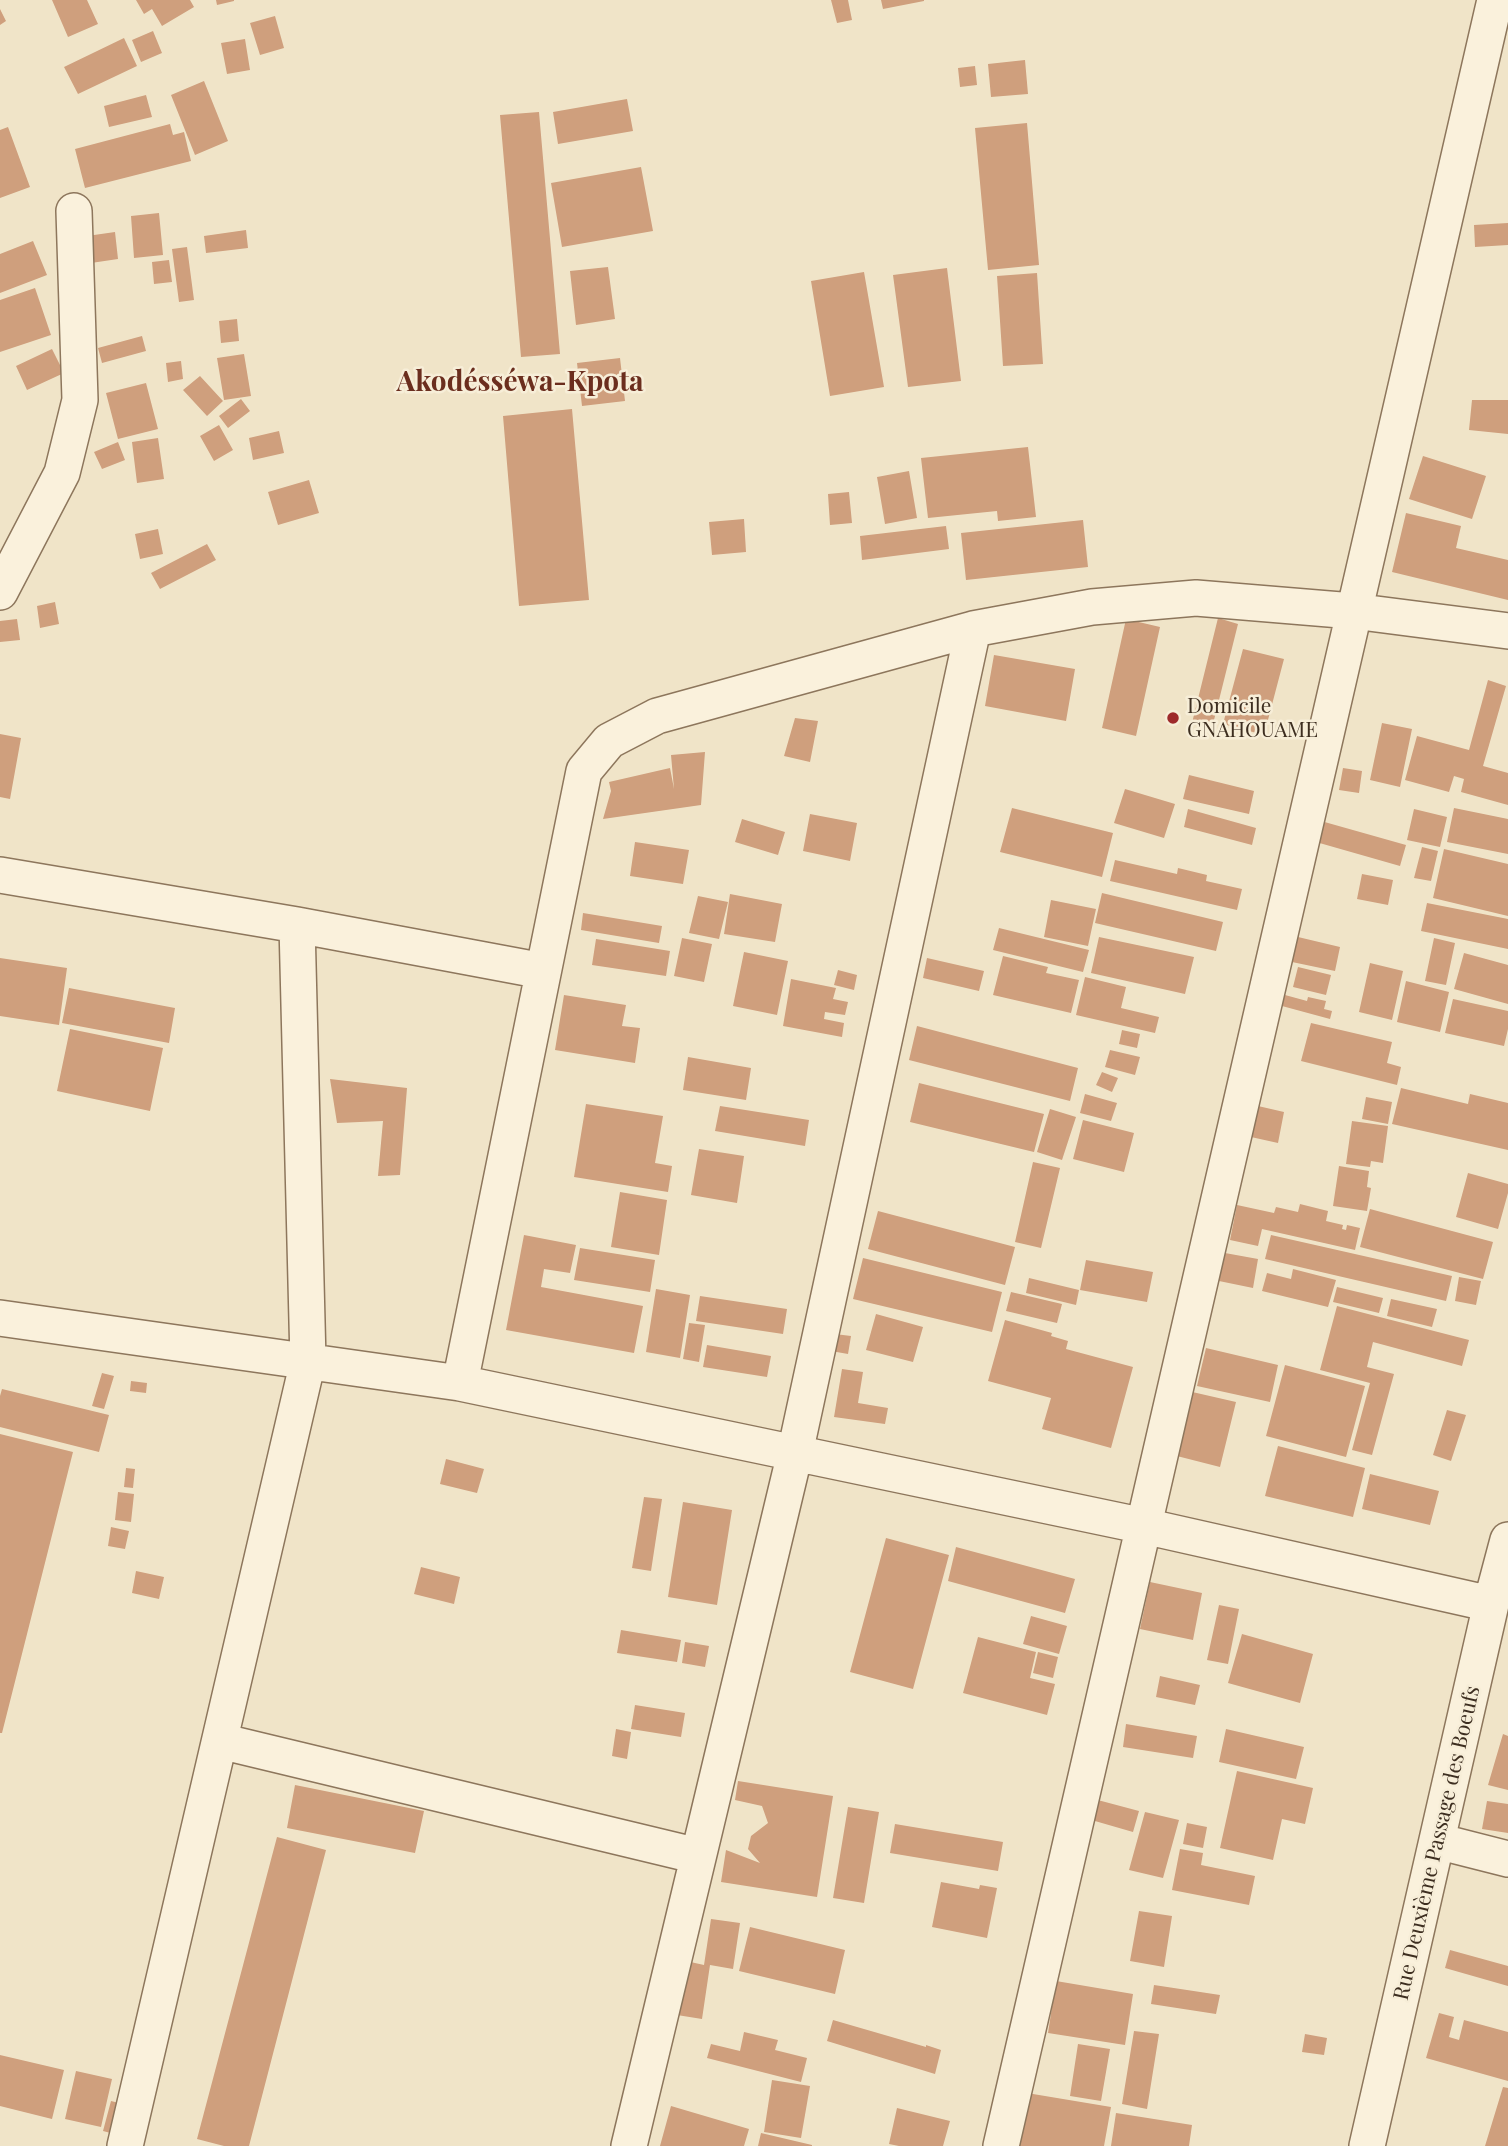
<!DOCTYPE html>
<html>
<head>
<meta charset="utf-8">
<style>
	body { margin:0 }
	canvas { display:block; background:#f0e4c8 }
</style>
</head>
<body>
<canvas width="1508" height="2146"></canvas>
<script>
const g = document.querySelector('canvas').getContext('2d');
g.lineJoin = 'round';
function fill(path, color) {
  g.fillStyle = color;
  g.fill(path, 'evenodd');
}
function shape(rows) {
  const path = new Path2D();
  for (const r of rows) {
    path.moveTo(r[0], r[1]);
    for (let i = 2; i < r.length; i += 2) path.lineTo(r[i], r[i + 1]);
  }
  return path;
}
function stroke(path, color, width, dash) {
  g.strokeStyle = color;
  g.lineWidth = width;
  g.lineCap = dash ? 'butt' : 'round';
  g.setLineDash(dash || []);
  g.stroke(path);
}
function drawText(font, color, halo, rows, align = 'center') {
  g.font = font + ' "Playfair Display",serif';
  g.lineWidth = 5;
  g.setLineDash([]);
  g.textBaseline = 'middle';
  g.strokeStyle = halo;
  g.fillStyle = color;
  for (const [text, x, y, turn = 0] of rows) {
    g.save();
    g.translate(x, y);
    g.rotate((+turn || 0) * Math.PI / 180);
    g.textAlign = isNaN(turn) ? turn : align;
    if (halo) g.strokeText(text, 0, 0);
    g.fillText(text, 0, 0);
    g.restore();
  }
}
fill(shape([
	[52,0,87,0,98,24,68,37],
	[136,0,190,0,194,7,162,26,152,9,144,14],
	[216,0,234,0,234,1,217,5],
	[831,0,848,0,852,20,837,23],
	[881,0,924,0,924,1,883,9],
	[0,9,6,21,0,25],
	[275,16,284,48,260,55,250,23],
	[153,31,162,53,141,62,132,40],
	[124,38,137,66,78,94,64,67],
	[245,39,250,70,227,74,221,43],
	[1025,60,1028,94,991,97,988,64],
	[975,66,977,85,960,87,958,68],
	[204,81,228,141,195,155,171,95],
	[146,95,152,117,109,127,104,106],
	[627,99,633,131,558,144,553,112],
	[539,112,560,354,521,357,500,115],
	[1027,123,1039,265,988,270,975,128],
	[170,124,173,135,184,132,191,161,85,188,75,149],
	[8,127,30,187,0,198,0,130],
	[641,167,653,231,562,247,551,183],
	[159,213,163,255,134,258,131,216],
	[1508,223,1508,245,1475,247,1474,225],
	[246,230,248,248,206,253,204,236],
	[115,232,118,259,91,263,87,236],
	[33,241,47,275,0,293,0,254],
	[187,247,194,300,179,302,172,249],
	[169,260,172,282,154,284,152,262],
	[608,267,615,319,576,325,570,271],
	[947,268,961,381,908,387,893,275],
	[864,272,884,387,830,396,811,281],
	[1037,273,1043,364,1003,366,997,276],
	[35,288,51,335,0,352,0,300],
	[237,319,239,341,221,343,219,321],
	[142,336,146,351,102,363,98,348],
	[52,349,64,373,27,390,16,366],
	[244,354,251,396,224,400,217,358],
	[620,358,625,401,582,406,577,363],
	[181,361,183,379,168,382,166,363],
	[200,376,223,401,207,416,183,390],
	[146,383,158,429,118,439,106,393],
	[241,399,250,411,228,428,219,416],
	[1472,400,1508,400,1508,434,1469,430],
	[572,409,589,600,519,606,503,416],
	[219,425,233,450,214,461,200,436],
	[279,431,284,453,253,460,249,438],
	[158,438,164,479,137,483,132,442],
	[118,442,125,460,102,469,94,452],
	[1028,447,1036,517,998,521,997,511,928,518,921,458],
	[1423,456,1486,476,1472,519,1409,499],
	[909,471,917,518,885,524,877,477],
	[309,480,319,513,278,525,268,492],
	[849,492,852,523,830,525,828,494],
	[1406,513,1461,526,1456,548,1508,560,1508,600,1392,572],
	[744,519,746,552,712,555,709,522],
	[1083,520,1088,567,966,580,961,533],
	[946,526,949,549,862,560,860,536],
	[158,529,163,554,140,559,135,534],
	[207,544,216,560,160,589,151,573],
	[55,602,59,624,40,628,37,606],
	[1218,618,1238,624,1212,728,1192,723],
	[17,619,20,640,0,642,0,621],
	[1126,619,1160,627,1136,736,1102,728],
	[1243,649,1284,659,1264,735,1223,724],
	[994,655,1075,669,1066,721,985,706],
	[1488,680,1506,686,1483,766,1508,773,1508,805,1461,792,1464,779,1454,776,1449,792,1405,780,1417,736,1469,750],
	[795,718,818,721,810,762,784,756],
	[1382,723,1412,729,1400,787,1370,780],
	[0,734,21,738,10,799,0,797],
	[705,752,701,805,603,819,611,791,609,782,670,768,674,789,671,755],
	[1343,768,1362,771,1359,793,1339,790],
	[1189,775,1254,791,1249,814,1183,799],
	[1125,789,1175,804,1164,838,1114,823],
	[1012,808,1113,833,1102,877,1000,852],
	[1454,808,1508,819,1508,854,1447,842],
	[1188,809,1256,828,1252,845,1184,827],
	[1414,809,1447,817,1440,847,1407,840],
	[810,814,857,823,850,861,803,851],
	[742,819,785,832,778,855,735,842],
	[1321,821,1406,845,1400,866,1316,842],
	[635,842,689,850,683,884,630,876],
	[1422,847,1438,851,1431,881,1414,878],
	[1444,849,1508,864,1508,916,1433,898],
	[1115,860,1177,874,1178,868,1207,875,1206,881,1242,889,1237,910,1110,881],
	[1362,874,1393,880,1388,905,1357,899],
	[1102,893,1223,922,1216,951,1095,923],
	[730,894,782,904,775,942,724,934],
	[698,896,728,902,719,939,689,933],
	[1051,900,1096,909,1088,946,1044,937],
	[1427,903,1508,919,1508,949,1421,931],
	[583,913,662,926,659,943,581,930],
	[999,928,1089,950,1083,972,993,950],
	[1099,937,1194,957,1185,994,1091,973],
	[1298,937,1340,947,1335,971,1292,962],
	[682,938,712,944,704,982,674,976],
	[1434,938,1455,943,1446,985,1425,981],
	[596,939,670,951,666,976,592,965],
	[744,952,788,961,777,1015,733,1006],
	[1464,953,1508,965,1508,1004,1454,989],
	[1003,956,1048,967,1046,973,1079,980,1071,1013,993,995],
	[0,958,67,968,59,1025,0,1016],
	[927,958,984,971,979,991,923,978],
	[1370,963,1403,971,1392,1020,1359,1012],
	[1298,967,1331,975,1326,995,1293,987],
	[838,970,857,975,854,990,834,985],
	[1085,977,1126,987,1121,1008,1159,1017,1155,1033,1076,1015],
	[791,979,836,988,833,999,848,1002,845,1015,825,1012,824,1019,844,1023,842,1037,783,1026],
	[1406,981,1449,992,1440,1032,1397,1022],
	[69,988,175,1008,169,1043,62,1023],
	[564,995,626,1005,622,1026,640,1028,635,1063,555,1050],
	[1285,995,1307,1001,1308,997,1326,1001,1324,1009,1332,1011,1330,1019,1282,1006],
	[1453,999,1508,1011,1508,1029,1504,1046,1445,1033],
	[1311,1023,1392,1042,1387,1063,1401,1067,1397,1085,1301,1061],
	[917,1026,1078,1068,1070,1101,909,1060],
	[70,1029,163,1048,150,1111,57,1091],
	[1122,1030,1140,1034,1137,1048,1119,1044],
	[1110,1050,1140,1057,1135,1075,1105,1067],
	[688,1057,751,1068,746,1100,683,1090],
	[1102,1072,1118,1078,1112,1092,1096,1085],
	[330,1079,407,1088,400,1175,378,1176,383,1121,337,1123],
	[919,1083,1044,1114,1034,1152,910,1122],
	[1401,1088,1468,1104,1470,1094,1508,1103,1508,1150,1392,1124],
	[1085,1094,1117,1103,1111,1121,1080,1113],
	[1366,1097,1392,1102,1388,1124,1362,1119],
	[586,1104,663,1116,655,1163,672,1166,668,1192,574,1177],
	[720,1106,809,1120,805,1146,715,1131],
	[1258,1106,1284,1112,1278,1143,1251,1137],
	[1050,1109,1076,1117,1062,1160,1037,1152],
	[1083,1120,1134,1133,1124,1172,1073,1159],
	[1352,1121,1388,1126,1383,1163,1371,1161,1370,1167,1346,1164],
	[699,1149,744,1156,737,1203,691,1195],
	[1033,1162,1060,1168,1041,1248,1015,1242],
	[1339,1166,1369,1171,1367,1187,1371,1188,1367,1211,1333,1206],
	[1468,1173,1508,1184,1508,1193,1498,1229,1456,1217],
	[620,1192,667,1200,659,1255,611,1247],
	[1300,1204,1328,1211,1326,1221,1343,1225,1342,1229,1346,1230,1347,1225,1360,1228,1355,1250,1262,1229,1258,1246,1230,1240,1237,1205,1274,1213,1276,1207,1298,1212],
	[1370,1209,1493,1242,1483,1279,1360,1247],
	[878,1211,1015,1247,1005,1285,868,1249],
	[524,1235,576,1245,570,1273,544,1269,541,1287,643,1306,634,1353,506,1330],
	[1271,1235,1452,1276,1446,1301,1265,1259],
	[580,1248,655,1260,650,1292,574,1280],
	[1225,1253,1258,1259,1253,1288,1219,1281],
	[863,1258,1002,1292,992,1332,853,1299],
	[1086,1260,1153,1272,1147,1302,1080,1290],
	[1293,1269,1336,1280,1328,1307,1262,1291,1267,1273,1291,1279],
	[1459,1277,1481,1281,1476,1305,1455,1301],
	[1029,1278,1079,1290,1076,1305,1026,1293],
	[1337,1287,1383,1298,1379,1313,1333,1302],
	[656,1289,690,1295,680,1358,646,1352],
	[1011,1292,1062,1304,1057,1323,1006,1311],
	[700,1296,787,1309,783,1334,696,1321],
	[1391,1299,1437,1309,1432,1327,1387,1316],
	[1337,1306,1469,1340,1462,1366,1373,1342,1367,1367,1394,1374,1372,1455,1352,1450,1370,1383,1320,1370],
	[876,1314,923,1327,913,1362,866,1350],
	[1005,1320,1052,1333,1051,1336,1068,1341,1066,1349,1133,1367,1111,1448,1042,1429,1051,1398,988,1381],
	[689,1323,705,1325,699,1362,683,1359],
	[835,1334,851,1336,848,1354,831,1351],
	[707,1345,771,1356,767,1377,703,1367],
	[1206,1348,1278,1365,1270,1402,1197,1386],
	[1285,1365,1365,1386,1346,1457,1266,1436],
	[842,1369,863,1372,858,1403,888,1408,885,1424,834,1417],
	[102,1373,114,1376,104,1409,92,1406],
	[131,1381,147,1383,146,1393,130,1391],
	[2,1389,109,1415,99,1452,0,1427,0,1396],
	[1188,1391,1236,1402,1220,1467,1173,1455],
	[1447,1410,1466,1415,1451,1461,1433,1455],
	[0,1434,73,1452,2,1733,0,1733],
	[1278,1446,1365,1468,1353,1517,1265,1496],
	[446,1459,484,1469,477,1493,440,1484],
	[126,1468,135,1469,133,1488,124,1487],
	[1370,1474,1439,1491,1430,1525,1362,1509],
	[118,1492,134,1494,131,1522,115,1520],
	[644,1497,662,1499,651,1571,632,1568],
	[683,1502,732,1510,717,1605,668,1597],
	[111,1527,129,1531,125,1549,108,1546],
	[886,1538,949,1555,913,1689,850,1672],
	[956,1547,1075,1579,1065,1613,948,1581],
	[421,1567,460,1577,454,1604,414,1594],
	[136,1571,164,1577,159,1599,132,1593],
	[1150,1582,1202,1593,1193,1640,1140,1629],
	[1219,1605,1239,1609,1228,1664,1207,1660],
	[1031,1616,1067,1626,1059,1654,1023,1644],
	[621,1630,681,1640,677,1662,617,1653],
	[1242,1634,1313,1654,1300,1703,1228,1683],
	[978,1637,1036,1652,1030,1678,1055,1684,1047,1715,963,1693],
	[685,1642,709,1646,705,1667,682,1663],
	[1038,1652,1058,1657,1053,1678,1033,1673],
	[1160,1676,1200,1685,1195,1705,1156,1697],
	[635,1705,685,1713,681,1737,631,1729],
	[1126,1724,1197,1736,1193,1758,1123,1747],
	[616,1729,631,1732,627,1759,612,1756],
	[1226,1729,1304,1747,1296,1779,1219,1762],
	[1503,1734,1508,1736,1508,1790,1488,1785],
	[1237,1771,1313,1788,1305,1824,1282,1819,1273,1860,1220,1848],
	[738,1781,833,1796,817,1897,721,1882,726,1850,760,1863,748,1849,751,1836,768,1823,762,1806,735,1800],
	[295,1785,424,1811,415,1853,287,1828],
	[1094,1799,1139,1811,1133,1832,1088,1819],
	[1487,1801,1508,1804,1508,1833,1482,1829],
	[848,1807,879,1812,864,1903,833,1898],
	[1145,1812,1179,1820,1163,1878,1129,1870],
	[1187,1823,1207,1827,1203,1848,1183,1844],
	[895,1824,1003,1842,998,1871,890,1853],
	[277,1837,326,1850,249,2146,224,2146,197,2139],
	[1180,1849,1203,1853,1201,1865,1255,1876,1249,1905,1172,1890],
	[941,1882,979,1889,980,1885,997,1888,987,1938,932,1927],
	[1139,1911,1172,1916,1164,1967,1130,1961],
	[711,1919,740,1923,733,1969,710,1965,702,2019,677,2015,686,1961,704,1965],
	[750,1927,845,1950,835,1994,739,1971],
	[1450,1950,1508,1966,1508,1986,1445,1968],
	[1056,1981,1133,1994,1125,2045,1048,2033],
	[1154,1985,1220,1995,1216,2014,1151,2004],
	[1439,2013,1454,2017,1449,2037,1459,2040,1464,2020,1508,2032,1508,2081,1426,2058],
	[833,2020,926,2047,926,2045,941,2050,935,2074,827,2041],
	[1134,2031,1159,2034,1147,2109,1122,2104],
	[744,2032,778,2040,775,2050,807,2058,801,2082,707,2058,711,2044,740,2051],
	[1305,2034,1327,2038,1324,2055,1302,2052],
	[1078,2044,1110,2049,1101,2101,1070,2096],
	[0,2055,64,2070,52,2119,0,2106],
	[76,2071,112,2079,101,2127,65,2119],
	[772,2080,810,2086,801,2138,764,2132],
	[1503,2087,1508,2088,1508,2146,1485,2146],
	[1027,2093,1111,2107,1104,2146,1018,2146],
	[111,2101,131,2106,122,2136,103,2131],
	[671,2106,749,2129,744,2146,660,2146],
	[897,2108,950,2121,943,2146,899,2146,889,2144],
	[1116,2113,1192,2125,1189,2146,1111,2146],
	[761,2133,812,2145,812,2146,758,2146]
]), '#cf9f7d');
const street = shape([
	[0,592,62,473,80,400,74,211],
	[0,875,297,925,543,971],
	[0,1318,460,1383,1144,1526,1491,1604],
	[460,1383,584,771,609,741,657,716,973,629,1092,607,1196,598,1353,611,1508,631],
	[220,1741,698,1856],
	[1437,1841,1508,1859],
	[125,2146,308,1361,297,925],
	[629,2146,795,1453,973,629],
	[1001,2146,1495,0],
	[1367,2146,1491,1604,1508,1540]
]);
stroke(street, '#8d765c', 38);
stroke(street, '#faf1dc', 35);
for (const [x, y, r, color] of [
	[1173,718,7,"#9e2a2b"]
]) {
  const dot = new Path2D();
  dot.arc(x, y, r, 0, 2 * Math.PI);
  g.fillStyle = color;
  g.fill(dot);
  stroke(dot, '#f7eed8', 2.5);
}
drawText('21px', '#3d2e20', '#f7eed8', [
	["Domicile",1187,706],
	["GNAHOUAME",1187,730]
], 'left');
drawText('21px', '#3d2e20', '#f7eed8', [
	["Rue Deuxième Passage des Boeufs",1437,1843,-77]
]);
drawText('bold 28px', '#6b2e1e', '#f7eed8', [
	["Akodésséwa-Kpota",520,382]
]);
</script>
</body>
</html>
